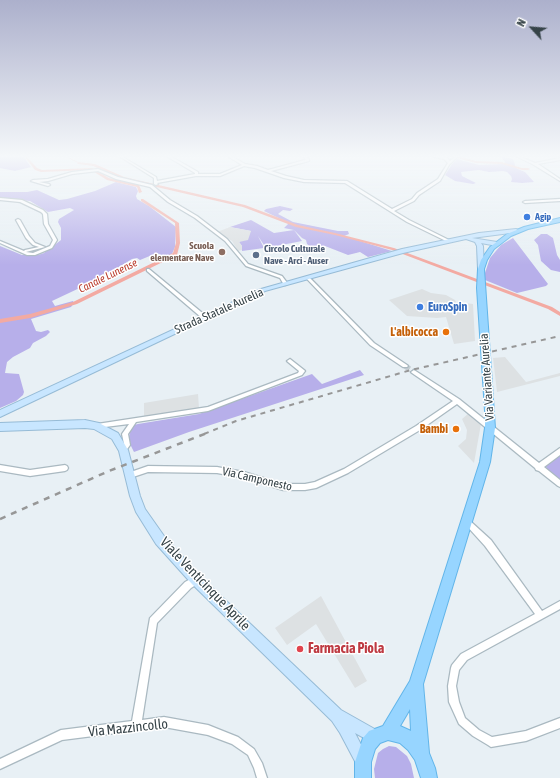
<!DOCTYPE html>
<html>
<head>
<meta charset="utf-8">
<style>
	body { margin:0 }
	#map { position:relative; width:560px; height:778px; overflow:hidden; background:#e8f0f5; font-family:"Asap Condensed",sans-serif }
	canvas { display:block }
	.north { position:absolute; left:512px; top:8px; width:40px; height:40px; -webkit-text-stroke:3px #fff; paint-order:stroke; rotate:296deg; font-size:11px; font-weight:700; line-height:16px; text-align:center; color:#364348 }
	.north::after { content:''; display:block; margin:auto; width:14px; height:18px; background:#364348; clip-path:polygon(50% 0,100% 100%,50% 72%,0 100%) }
</style>
</head>
<body>
<div id="map">
<canvas width="560" height="778"></canvas>
<div class="north">N</div>
</div>
<script>
const g = document.querySelector('canvas').getContext('2d');
g.lineJoin = 'round';
function fill(path, color) {
  g.fillStyle = color;
  g.fill(path, 'evenodd');
}
function shape(rows) {
  const path = new Path2D();
  for (const r of rows) {
    path.moveTo(r[0], r[1]);
    for (let i = 2; i < r.length; i += 2) path.lineTo(r[i], r[i + 1]);
  }
  return path;
}
function stroke(path, color, width, dash) {
  g.strokeStyle = color;
  g.lineWidth = width;
  g.lineCap = dash ? 'butt' : 'round';
  g.setLineDash(dash || []);
  g.stroke(path);
}
function drawText(font, color, halo, rows, align = 'center') {
  g.font = font + ' "Asap Condensed",sans-serif';
  g.lineWidth = 3;
  g.setLineDash([]);
  g.textBaseline = 'middle';
  g.strokeStyle = halo;
  g.fillStyle = color;
  for (const [text, x, y, turn = 0] of rows) {
    g.save();
    g.translate(x, y);
    g.rotate((+turn || 0) * Math.PI / 180);
    g.textAlign = isNaN(turn) ? turn : align;
    if (halo) g.strokeText(text, 0, 0);
    g.fillText(text, 0, 0);
    g.restore();
  }
}
fill(shape([
	[0,156,23,156,31,167,15,171,0,168],
	[500,156,513,159,516,168,525,172,534,182,522,183,511,182,512,179,511,176,507,172,503,171,489,172,479,170,461,172,462,176,476,183,473,184,455,181,445,175,452,164,457,159,479,165,504,164,505,162],
	[116,182,136,187,138,191,136,196,137,199,149,206,176,227,175,247,172,254,165,257,157,253,140,260,137,258,132,259,114,270,103,274,86,285,52,301,55,306,73,301,74,303,71,307,31,319,36,331,41,332,48,330,50,332,46,336,33,343,30,348,13,357,7,362,5,373,19,374,24,392,23,395,16,401,0,408,0,246,22,255,38,255,44,253,61,240,61,228,58,222,59,219,74,210,70,208,48,212,30,201,0,198,0,192,27,192,37,190,59,200,67,199,95,191],
	[280,206,293,209,290,211,283,210,278,214,293,222,338,231,348,231,349,234,344,236,392,251,368,257,360,252,348,255,325,246,311,247,307,244,306,240,302,238,294,230,302,241,266,248,258,236,264,248,242,251,242,246,239,242,251,231,230,227,251,220,274,233,294,230,284,228,289,223,264,211,266,209],
	[541,234,547,234,553,238,557,255,560,260,560,272,551,270,541,261,538,245,534,240],
	[513,238,548,284,546,286,517,293,485,280,485,273,490,258,501,245],
	[360,370,364,375,189,432,134,452,131,446,129,437,130,431,134,425,138,424,199,414,312,374,322,384],
	[560,455,560,481,548,472,546,467,546,465],
	[389,746,396,747,407,756,411,764,414,778,375,778,374,769,378,753,383,749]
]), '#b7afea');
fill(shape([
	[230,227,251,231,248,240,239,242,242,246,242,250,238,251,232,241,217,232],
	[422,289,431,293,446,295,455,300,456,302,473,304,475,341,454,344,446,317,437,318,407,316,389,300],
	[505,357,526,382,560,373,560,376,497,392,493,358],
	[198,394,199,408,144,417,144,403],
	[469,413,481,424,474,463,458,446,466,439,467,430,462,419],
	[321,596,367,681,355,688,316,624,287,645,275,628]
]), '#dde1e3');
stroke(shape([
	[65,156,79,163]
]), '#f3aaa2', 1);
fill(shape([
	[24,156,26,156,37,168,42,170,92,168,109,178,139,185,142,192,139,193,137,187,107,180,91,170,41,172,35,170,24,156],
	[458,156,476,161,502,162,522,168,528,168,530,169,528,170,522,170,502,164,476,163,457,158,458,156],
	[560,159,560,161,551,163,549,162,560,159],
	[79,162,95,164,124,177,245,205,298,225,335,233,394,248,552,307,560,312,560,316,548,309,392,250,335,235,296,227,243,207,122,179,93,166,78,164,77,163,79,162],
	[141,199,143,199,179,223,180,243,177,255,77,304,30,318,0,323,0,319,30,314,73,302,173,253,176,243,175,223,141,201,141,199]
]), '#f3aaa2');
stroke(shape([
	[405,366,414,372]
]), '#c4cdd2', 5.5, [5.5, 2.5]);
const street = shape([
	[119,156,121,156,156,177,157,181,195,174,195,173,168,157,168,156,170,156,198,172,198,174,220,174,242,165,229,157,229,156,231,156,245,164,257,166,268,170,305,160,306,160,303,156,305,156,309,159,309,161,271,171,286,176,304,180,347,181,392,209,412,199,417,193,438,179,448,163,444,159,435,157,435,156,446,157,450,161,456,156,458,156,449,165,440,181,419,195,414,201,394,211,409,220,451,241,448,242,407,222,345,183,304,182,284,178,255,168,244,166,220,176,196,176,157,183,158,184,156,185,154,184,154,178,119,156],
	[516,156,518,156,535,163,560,158,560,160,538,164,560,179,560,181,534,165,516,156],
	[98,169,118,177,152,185,170,200,197,216,227,239,248,264,282,276,288,284,286,285,284,285,280,278,246,266,225,241,195,218,168,202,150,187,116,179,98,171,72,174,48,181,39,182,49,184,50,185,48,186,31,181,33,180,48,179,72,172,98,169],
	[0,198,22,200,43,210,47,214,48,224,57,240,52,248,35,255,27,255,0,243,0,241,24,251,25,250,39,247,33,245,26,238,16,220,18,219,20,220,29,236,35,243,45,247,26,252,33,253,50,246,53,240,44,224,43,214,41,212,20,202,0,200,0,198],
	[560,199,560,201,525,203,523,202,525,201,560,199],
	[147,269,149,269,206,316,206,318,202,318,147,271,147,269],
	[307,277,309,277,374,343,407,365,408,366,407,367,403,367,370,345,307,279,307,277],
	[290,359,304,370,305,371,302,375,208,411,136,422,128,434,130,445,125,452,123,453,121,452,120,450,124,444,122,434,129,424,97,428,95,428,94,426,95,424,97,424,208,407,298,373,299,371,288,362,287,361,290,359],
	[414,370,459,399,539,463,560,448,560,455,544,467,560,480,560,487,558,486,539,471,536,470,535,468,457,404,420,430,348,473,316,488,305,490,283,490,244,478,217,473,148,472,130,478,128,477,127,475,128,473,148,466,217,467,244,472,283,484,305,484,315,482,344,469,416,426,453,401,412,373,411,372,414,370],
	[0,465,30,470,65,465,67,466,68,468,67,470,65,471,30,476,0,471,0,465],
	[467,519,469,520,491,540,542,611,560,601,560,609,467,660,459,670,456,686,459,702,465,718,479,730,492,737,526,731,560,718,560,728,526,741,491,747,488,745,473,736,459,724,449,702,448,686,451,668,452,665,461,654,535,614,485,546,465,524,463,522,465,520,467,519],
	[196,576,199,577,200,580,199,583,191,588,157,623,142,720,164,717,208,725,238,737,254,749,262,763,267,778,257,778,254,768,248,755,232,744,208,735,164,727,62,740,0,769,0,759,61,730,132,721,150,618,185,582,196,576]
]);
const secondary = shape([
	[516,229,518,230,518,232,472,238,497,242,500,244,497,246,481,243,483,246,484,269,481,271,478,269,477,246,475,242,466,239,403,253,265,291,0,417,0,410,261,289,402,249,479,233,516,229],
	[85,420,99,423,118,433,128,450,140,496,145,509,164,536,200,576,341,710,380,732,382,737,380,742,375,744,355,733,370,762,368,767,363,769,358,767,340,733,332,721,192,584,156,544,136,512,130,496,119,451,112,439,94,429,85,428,0,431,0,423,85,420]
]);
const primary = shape([
	[560,218,560,222,528,229,511,236,494,249,487,260,484,269,495,428,490,462,423,684,429,753,435,768,437,778,421,778,415,760,408,750,400,743,388,740,380,743,375,749,371,762,371,778,355,778,355,762,363,738,369,731,383,726,410,681,480,462,485,428,485,411,477,288,478,269,481,260,490,247,507,234,524,227,560,218],
	[410,709,411,731,400,726,410,709]
]);
stroke(street, '#aab9c1', 2.5);
stroke(secondary, '#96bbd6', 2);
stroke(primary, '#62b5e9', 2);
fill(street, '#fff');
fill(secondary, '#c8e6ff');
fill(primary, '#97d5ff');
stroke(shape([
	[204,434,236,421,411,370,560,336]
]), '#979797', 2, [5, 5]);
stroke(shape([
	[0,519,109,471,207,433]
]), '#979797', 2.5, [6, 6]);
const sky = g.createLinearGradient(0, 0, 0, 265);
sky.addColorStop(0, '#acb0cc');
sky.addColorStop(0.59, '#f5f8fa');
sky.addColorStop(1, '#f5f8fa00');
g.fillStyle = sky;
g.fillRect(0, 0, 560, 265);
for (const [x, y, r, color] of [
	[527,217,4,"#3f7fe0"],
	[222,252,4,"#8d6e63"],
	[256,255,4,"#5c6f8a"],
	[420,307,4,"#3f7fe0"],
	[446,332,4,"#e8710a"],
	[456,429,4,"#e8710a"],
	[300,649,4,"#e0444e"]
]) {
  const dot = new Path2D();
  dot.arc(x, y, r, 0, 2 * Math.PI);
  g.fillStyle = color;
  g.fill(dot);
  stroke(dot, '#fff', 1.5);
}
drawText('bold 10px', '#366cbe', '#fff', [
	["Agip",535,217]
], 'left');
drawText('bold 10px', '#785e54', '#fff', [
	["Scuola",214,246],
	["elementare Nave",214,258]
], 'right');
drawText('bold 10px', '#4e5e75', '#fff', [
	["Circolo Culturale",264,249],
	["Nave - Arci - Auser",264,261]
], 'left');
drawText('italic 11px', '#b93a2a', '#fff', [
	["Canale Lunense",108,276,-26]
]);
drawText('bold 12px', '#366cbe', '#fff', [
	["EuroSpin",428,307]
], 'left');
drawText('12px', '#364348', '#fff', [
	["Strada Statale Aurelia",219,311,-24],
	["Via Variante Aurelia",487,377,-94],
	["Via Camponesto",257,479,13]
]);
drawText('bold 12px', '#c56008', '#fff', [
	["L'albicocca",438,332],
	["Bambi",448,429]
], 'right');
drawText('14px', '#364348', '#fff', [
	["Viale Venticinque Aprile",205,584,46],
	["Via Mazzincollo",128,728,-6]
]);
drawText('bold 14px', '#be3a42', '#fff', [
	["Farmacia Piola",308,649]
], 'left');
</script>
</body>
</html>
